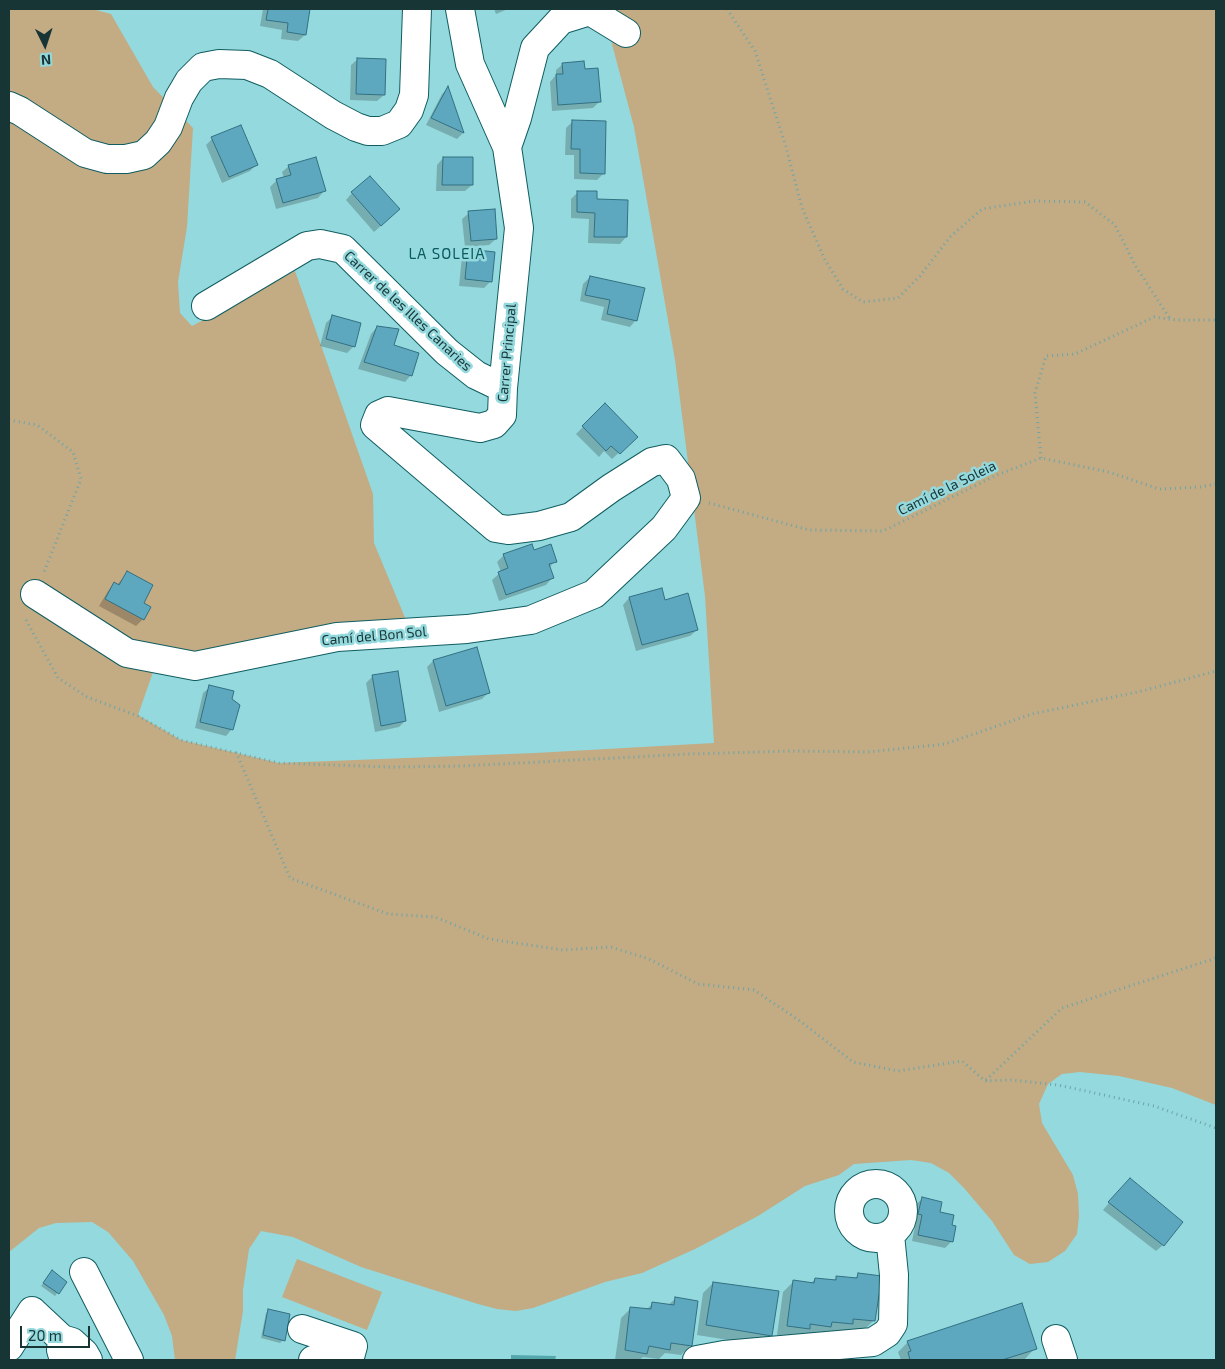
<!DOCTYPE html>
<html>
<head>
<meta charset="utf-8">
<style>
	body { margin:0 }
	#map { position:relative; width:1225px; height:1369px; overflow:hidden; background:#94d9dd; font-family:"Exo 2",sans-serif }
	canvas { display:block }
	.frame { position:absolute; inset:0; border:10px solid #183536; pointer-events:none }
	.north { position:absolute; left:20px; top:20px; width:50px; height:50px; -webkit-text-stroke:4px #94d9dd; paint-order:stroke; rotate:176deg; font-size:14px; font-weight:700; line-height:20px; text-align:center; color:#183536 }
	.north::after { content:''; display:block; margin:auto; width:18px; height:22px; background:#183536; clip-path:polygon(50% 0,100% 100%,50% 72%,0 100%) }
	.scale { position:absolute; left:20px; top:1326px; width:70px; height:22px; box-sizing:border-box; border:2px solid #183536; border-top:0; padding-left:6px; font-size:15px; line-height:18px; white-space:nowrap; color:#183536; -webkit-text-stroke:4px #94d9dd; paint-order:stroke }
</style>
</head>
<body>
<div id="map">
<canvas width="1225" height="1369"></canvas>
<div class="frame"></div>
<div class="north">N</div>
<div class="scale">20 m</div>
</div>
<script>
const g = document.querySelector('canvas').getContext('2d');
g.lineJoin = 'round';
function fill(path, color) {
  g.fillStyle = color;
  g.fill(path, 'evenodd');
}
function shape(rows) {
  const path = new Path2D();
  for (const r of rows) {
    if (r.length === 3) {
      path.moveTo(r[0] + r[2], r[1]);
      path.arc(r[0], r[1], r[2], 0, 2 * Math.PI);
      continue;
    }
    path.moveTo(r[0], r[1]);
    for (let i = 2; i < r.length; i += 2) path.lineTo(r[i], r[i + 1]);
  }
  return path;
}
function stroke(path, color, width, dash) {
  g.strokeStyle = color;
  g.lineWidth = width;
  g.lineCap = dash ? 'butt' : 'round';
  g.setLineDash(dash || []);
  g.stroke(path);
}
function drawText(font, color, halo, rows, align = 'center') {
  g.font = font + ' "Exo 2",sans-serif';
  g.lineWidth = 5;
  g.setLineDash([]);
  g.textBaseline = 'middle';
  g.strokeStyle = halo;
  g.fillStyle = color;
  for (const [text, x, y, turn = 0] of rows) {
    g.save();
    g.translate(x, y);
    g.rotate((+turn || 0) * Math.PI / 180);
    g.textAlign = isNaN(turn) ? turn : align;
    if (halo) g.strokeText(text, 0, 0);
    g.fillText(text, 0, 0);
    g.restore();
  }
}
fill(shape([
	[9,9,92,9,111,14,153,87,193,128,187,227,178,282,180,313,192,326,295,271,373,494,374,543,406,620,195,653,159,655,138,715,181,740,279,763,535,753,714,743,705,596,675,360,634,127,608,29,604,9,1216,9,1216,1105,1172,1088,1119,1076,1080,1072,1062,1074,1048,1084,1039,1104,1042,1123,1073,1175,1078,1194,1079,1216,1077,1234,1065,1251,1048,1262,1030,1264,1014,1255,992,1221,964,1188,949,1173,931,1163,911,1160,854,1164,839,1175,805,1186,758,1216,695,1249,642,1273,605,1282,533,1308,516,1311,497,1309,478,1304,361,1267,293,1237,261,1231,249,1249,243,1290,243,1311,235,1360,175,1360,172,1336,164,1315,133,1261,108,1232,92,1222,56,1223,39,1228,9,1252],
	[297,1259,382,1292,367,1330,282,1297]
]), '#c3ab83');
fill(shape([
	[511,1355,556,1356,555,1360,511,1360]
]), '#54a8ad');
fill(shape([
	[263,9,309,9,305,35,298,41,281,39,282,30,260,26],
	[494,9,508,9,496,14],
	[358,59,384,95,377,101,350,100,351,65],
	[563,64,584,70,600,101,593,108,552,111,550,82,556,75,556,70],
	[448,88,463,133,457,139,426,125,442,94],
	[572,122,604,173,597,180,574,179,574,155,565,155,566,128],
	[212,139,256,165,250,171,222,183,206,145],
	[443,158,472,185,465,191,436,191,437,165],
	[289,166,324,191,318,198,276,209,270,187,277,180,284,178,282,172],
	[578,192,595,200,626,237,620,244,588,243,589,219,571,218,571,199],
	[352,193,392,216,374,232,346,200],
	[469,213,496,239,489,245,465,247,462,219],
	[468,251,490,282,484,288,459,286,462,257],
	[590,277,636,320,630,327,601,320,604,307,580,301,583,284],
	[332,317,354,346,347,353,320,346,326,323],
	[377,327,392,346,411,375,405,382,358,369,371,334],
	[605,405,636,437,612,459,604,451,599,457,576,434],
	[533,552,555,561,549,568,552,578,546,585,499,601,492,580,501,572,497,562,504,555],
	[127,573,142,604,149,607,143,619,136,626,99,606,108,591,114,584,117,585],
	[661,589,664,601,697,630,690,636,636,651,623,605,629,598],
	[476,648,489,692,482,699,439,712,427,667,433,661],
	[373,676,405,721,399,727,375,732,366,683],
	[210,687,231,699,232,729,226,736,195,728,203,693],
	[1123,1186,1163,1245,1156,1251,1103,1210],
	[922,1199,951,1226,952,1241,945,1248,912,1241,916,1222,912,1220,915,1205],
	[50,1275,66,1282,55,1296,41,1286],
	[858,1275,874,1320,863,1331,847,1329,841,1334,824,1332,820,1336,803,1334,798,1338,777,1335,783,1292,793,1282,811,1283,815,1279,833,1281,837,1277,854,1279],
	[713,1283,771,1335,760,1345,697,1335,703,1293],
	[675,1299,691,1345,681,1355,665,1353,659,1359,643,1357,639,1360,615,1360,621,1318,631,1308,646,1310,653,1303,668,1305],
	[269,1310,283,1340,280,1343,261,1338,266,1313],
	[908,1342,1035,1348,1025,1359,1020,1360,901,1360,898,1352]
]), '#0003');
const building = shape([
	[268,9,310,9,306,35,287,32,288,23,266,20,268,9],
	[357,58,386,59,385,95,356,94,357,58],
	[584,61,585,69,598,68,601,102,558,105,556,74,563,74,562,63,584,61],
	[448,86,464,133,431,118,448,86],
	[572,120,606,121,605,174,580,173,580,149,571,149,572,120],
	[241,125,258,165,229,177,211,137,241,125],
	[316,157,326,191,283,203,276,179,291,175,288,165,316,157],
	[443,157,473,157,473,185,442,185,443,157],
	[370,176,400,209,381,226,351,192,370,176],
	[577,191,597,191,597,199,628,200,627,237,594,237,595,213,577,212,577,191],
	[495,209,497,239,471,241,468,211,495,209],
	[468,249,495,252,492,282,465,279,468,249],
	[590,276,645,288,637,321,607,314,610,300,585,295,590,276],
	[332,315,361,323,355,347,326,339,332,315],
	[377,326,399,329,394,345,419,353,412,376,364,362,377,326],
	[605,403,638,437,620,454,611,446,606,451,582,426,605,403],
	[532,544,534,550,551,544,557,562,549,564,554,578,506,595,498,572,508,568,503,554,532,544],
	[127,571,153,585,144,603,151,607,144,620,105,599,114,582,119,585,127,571],
	[662,588,665,600,688,593,698,630,642,645,629,597,662,588],
	[477,647,490,693,446,706,433,660,477,647],
	[398,671,406,721,381,726,372,675,398,671],
	[209,685,234,691,232,699,240,705,233,730,200,722,209,685],
	[1130,1178,1183,1222,1164,1246,1108,1202,1130,1178],
	[922,1197,942,1202,940,1212,954,1215,952,1225,956,1226,953,1242,918,1235,922,1215,918,1214,922,1197],
	[52,1270,67,1282,59,1294,43,1283,52,1270],
	[858,1273,882,1276,875,1321,853,1319,853,1324,832,1322,831,1327,810,1324,810,1329,787,1326,793,1280,814,1283,815,1278,836,1280,836,1276,857,1278,858,1273],
	[713,1282,779,1291,772,1336,706,1325,713,1282],
	[675,1297,698,1301,692,1346,671,1343,670,1350,649,1346,647,1354,625,1350,630,1307,651,1309,652,1302,674,1305,675,1297],
	[1022,1303,1037,1349,1002,1360,910,1360,908,1352,911,1351,907,1341,1022,1303],
	[268,1309,290,1314,285,1341,263,1335,268,1309]
]);
fill(building, '#5ea8bf');
stroke(building, '#327082', 1);
const minor = shape([
	[9,106,20,111,85,153,107,159,126,159,144,155,158,142,168,127,179,98,189,81,203,67,219,64,247,65,270,74,333,115,356,127,368,131,382,131,399,124,409,110,414,95,417,9],
	[507,147,517,118,535,48,561,20,590,11,626,33],
	[206,306,307,246,320,244,343,249,447,352,476,375,503,388],
	[35,594,127,653,195,666,337,637,467,629,531,620,594,594,664,528,686,498,681,479,666,459,652,462,611,488,571,517,539,526,508,530,496,528,375,425,379,415,388,411,480,428,494,424,502,415,503,388,519,228,507,147,470,64,460,9],
	[876,1211,27],
	[84,1272,129,1360],
	[302,1329,353,1346,350,1357,313,1360],
	[1056,1339,1063,1360],
	[9,1347,32,1311,62,1339],
	[64,1360,61,1350,62,1339,72,1342,84,1353,88,1360],
	[697,1360,724,1355,873,1342,887,1333,893,1324,894,1275,890,1235]
]);
stroke(minor, '#105d61', 30);
stroke(shape([
	[727,9,755,51,786,147,802,208,825,260,843,289,863,302,898,298,920,276,950,237,982,209,1034,201,1085,202,1115,225,1135,265,1170,319],
	[9,420,37,425,73,452,81,479,44,572],
	[1041,458,1035,393,1046,356,1075,354,1154,317,1177,320,1216,320],
	[709,503,809,530,883,531,997,475,1041,458,1109,472,1159,489,1201,487,1216,484],
	[26,620,58,678,87,697,138,716,181,740,279,763,391,767,462,766,689,754,792,751,868,752,945,744,1032,714,1142,691,1216,671],
	[236,752,290,878,388,914,435,917,489,939,563,950,611,947,649,959,698,984,754,990,800,1021,853,1062,898,1071,962,1061,985,1081,1011,1080,1058,1085,1154,1106,1216,1128],
	[986,1080,1062,1008,1216,958]
]), '#6da5a8', 3, [1, 4]);
stroke(minor, '#fff', 28);
drawText('14px', '#183536', '#94d9dd', [
	["Carrer de les Illes Canaries",408,311,43],
	["Carrer Principal",507,353,-85],
	["Camí de la Soleia",947,488,-26],
	["Camí del Bon Sol",374,636,-5]
]);
g.letterSpacing = '1px';
drawText('15px', '#0b5a5e', '#94d9dd', [
	["LA SOLEIA",447,254]
]);
g.letterSpacing = '0px';
</script>
</body>
</html>
